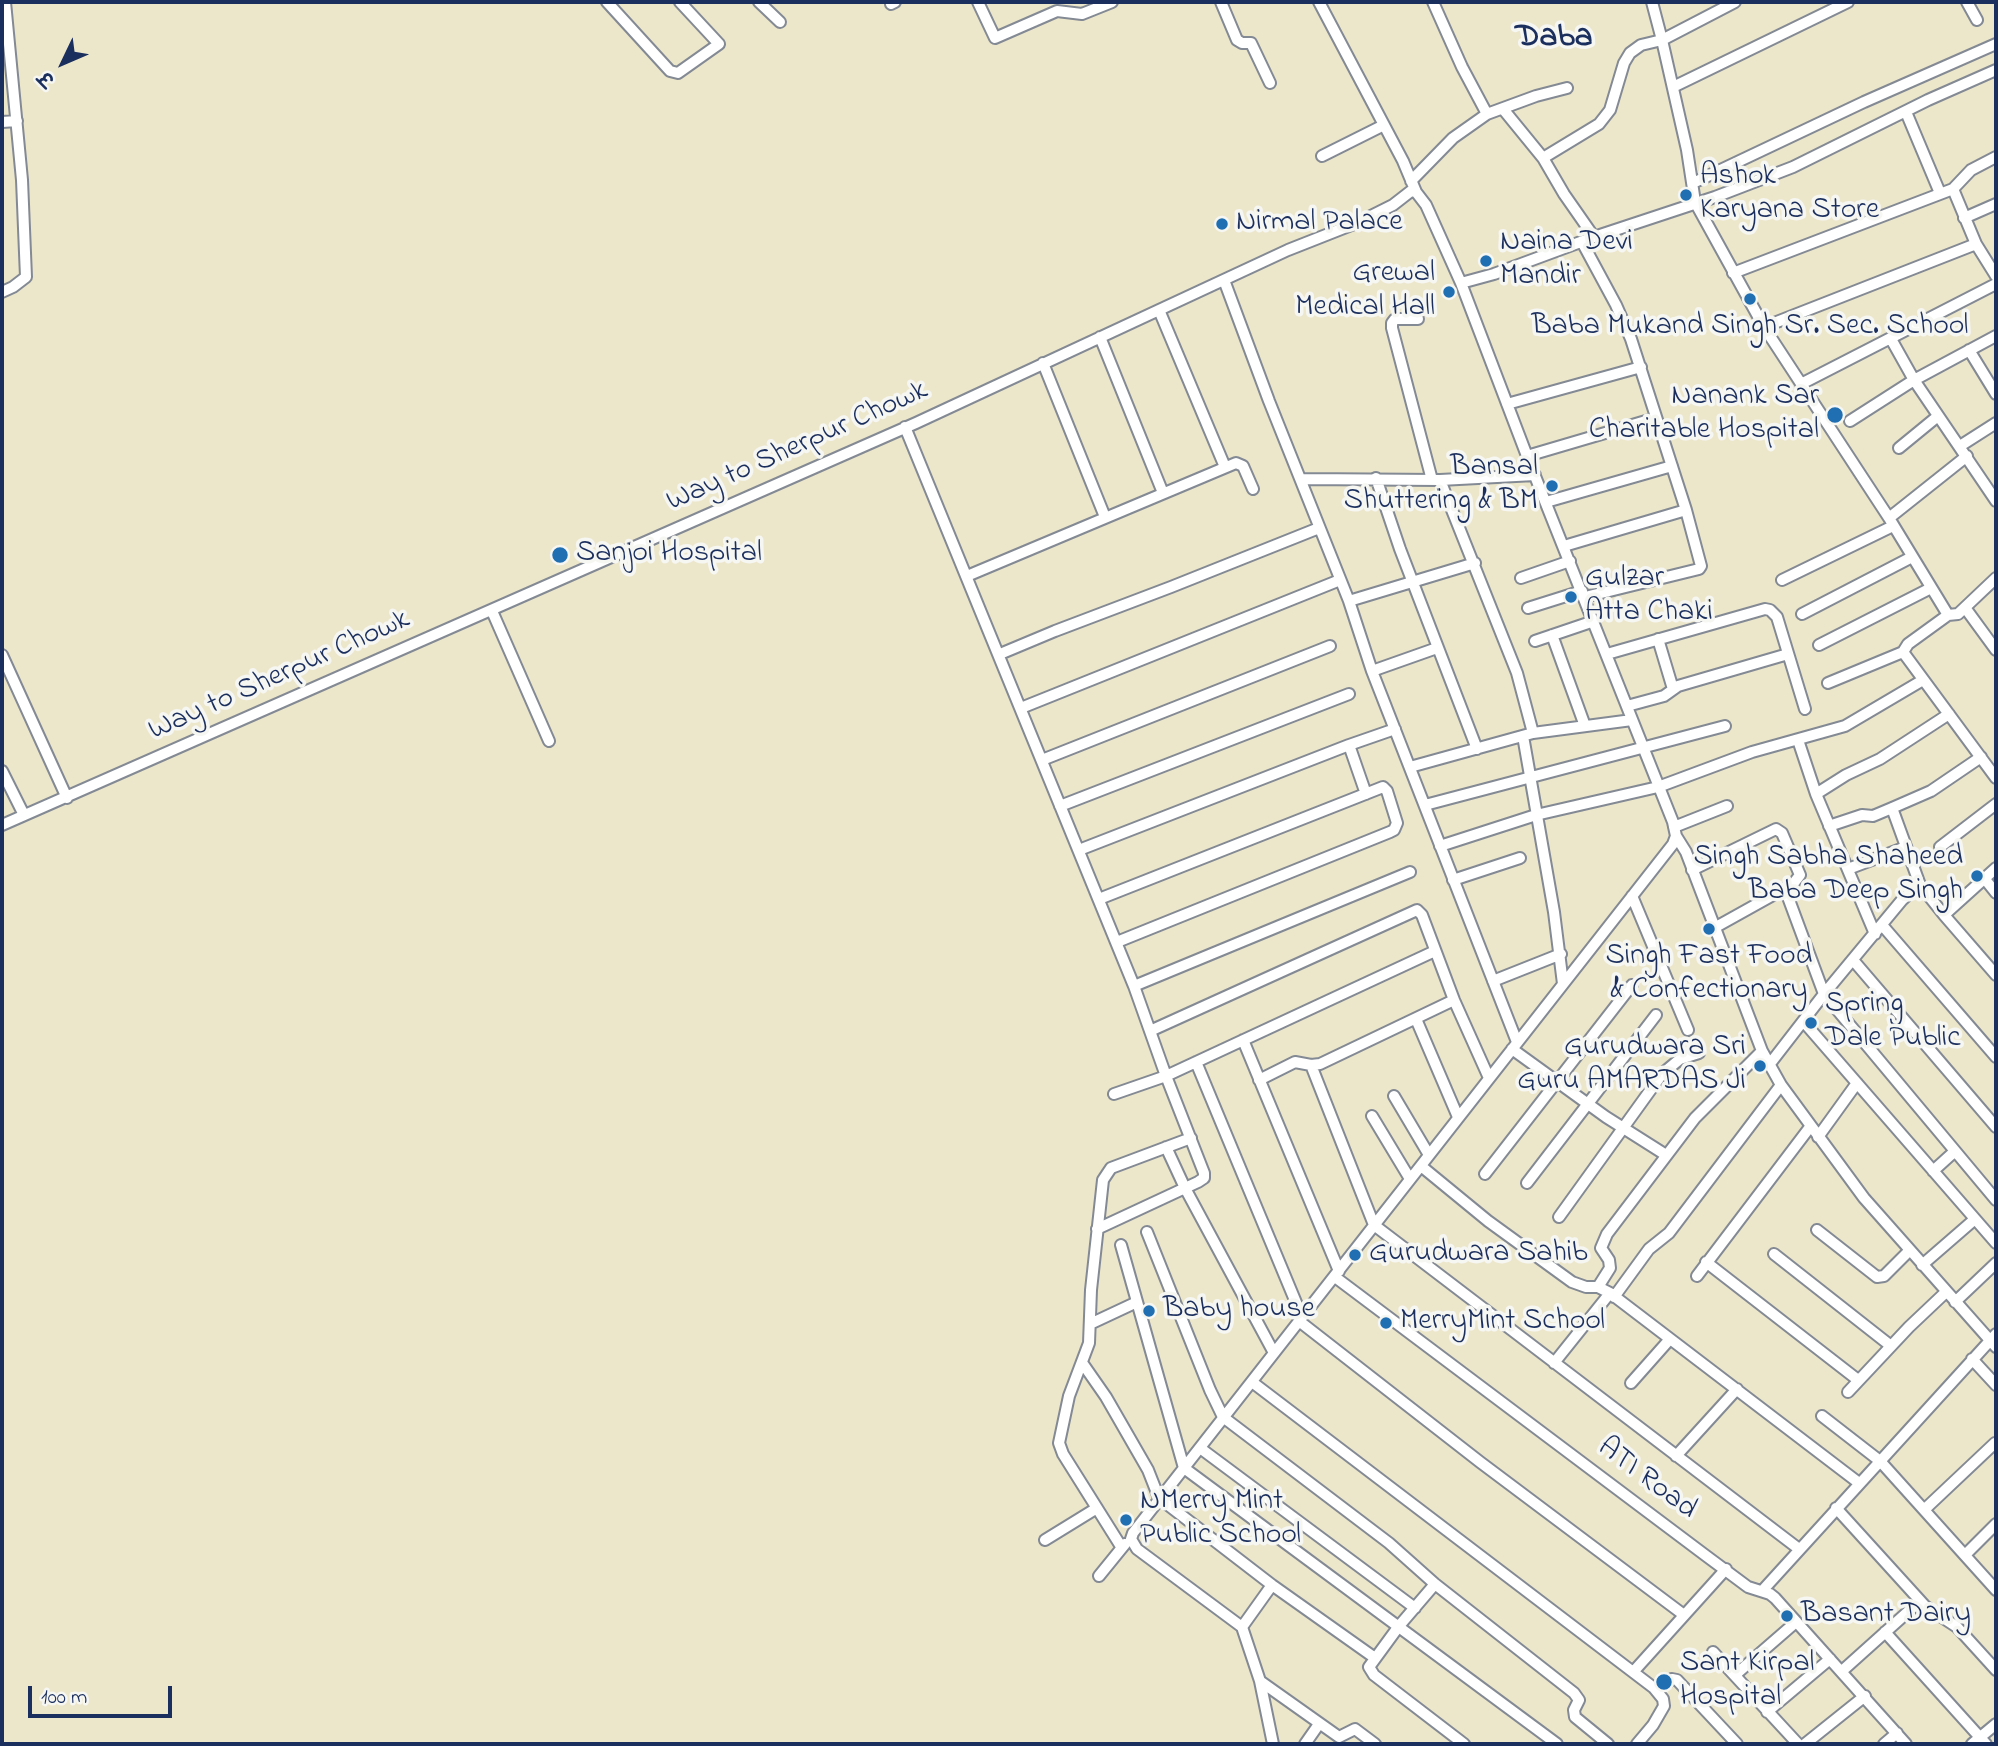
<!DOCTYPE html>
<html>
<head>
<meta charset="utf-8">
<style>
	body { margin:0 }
	#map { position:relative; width:1998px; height:1746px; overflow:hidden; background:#ece6cb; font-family:"Indie Flower","Playpen Sans Deva",sans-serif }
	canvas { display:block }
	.frame { position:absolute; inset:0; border:4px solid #1b2f5e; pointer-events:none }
	.north { position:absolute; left:28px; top:28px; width:70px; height:70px; -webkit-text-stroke:5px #f6f6f2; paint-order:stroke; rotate:226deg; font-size:19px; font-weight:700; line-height:28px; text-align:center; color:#1b2f5e }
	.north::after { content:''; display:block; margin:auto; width:24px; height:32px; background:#1b2f5e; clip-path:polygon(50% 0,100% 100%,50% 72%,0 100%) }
	.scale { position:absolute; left:28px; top:1686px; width:144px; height:32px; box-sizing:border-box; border:4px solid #1b2f5e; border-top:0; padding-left:9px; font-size:21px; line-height:24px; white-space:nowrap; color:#1b2f5e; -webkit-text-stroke:5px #f6f6f2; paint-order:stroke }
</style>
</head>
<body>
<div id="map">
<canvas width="1998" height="1746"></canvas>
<div class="frame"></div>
<div class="north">उ</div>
<div class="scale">100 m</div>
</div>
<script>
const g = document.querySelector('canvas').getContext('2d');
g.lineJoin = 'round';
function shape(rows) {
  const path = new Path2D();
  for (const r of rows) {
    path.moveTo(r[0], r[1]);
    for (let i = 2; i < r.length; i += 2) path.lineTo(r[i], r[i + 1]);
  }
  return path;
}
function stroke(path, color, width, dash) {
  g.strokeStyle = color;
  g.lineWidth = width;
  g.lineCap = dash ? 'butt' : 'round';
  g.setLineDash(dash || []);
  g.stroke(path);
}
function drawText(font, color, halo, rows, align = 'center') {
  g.font = font + ' "Indie Flower",sans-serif';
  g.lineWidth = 7;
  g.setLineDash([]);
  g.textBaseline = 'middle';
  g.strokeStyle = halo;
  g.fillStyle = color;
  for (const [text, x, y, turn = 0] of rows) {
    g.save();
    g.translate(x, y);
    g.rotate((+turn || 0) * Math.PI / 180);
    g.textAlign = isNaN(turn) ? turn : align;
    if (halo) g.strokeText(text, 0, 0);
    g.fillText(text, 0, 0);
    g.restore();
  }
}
const minor = shape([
	[607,2,670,71,678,73,719,44,680,2],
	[759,2,780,22],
	[978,2,995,38,1057,11,1082,14,1112,2],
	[1221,2,1237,40,1242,43,1251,43,1270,83],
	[1319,2,1403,161,1416,192],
	[1433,2,1462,67,1487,114],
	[1735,2,1662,40,1687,150,1695,202,1764,327,1889,518,1948,615,1958,614,1996,578],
	[1967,2,1977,20],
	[891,4,895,2],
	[1673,87,1848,2],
	[1503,109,1543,158,1564,194,1594,237],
	[1906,112,1940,193],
	[2,122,17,121],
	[1322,156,1384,125],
	[1543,158,1599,124,1610,110,1624,63,1630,53,1641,45,1662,40,1652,2],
	[1411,181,1453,138,1487,114,1536,96,1567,88],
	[1693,183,1864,102,1996,44],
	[1953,189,1976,244,1996,276],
	[1964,218,1996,204],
	[1582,242,1616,305,1631,339,1686,510,1701,566,1699,569,1585,597],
	[1733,273,1953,189,1971,170,1996,157],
	[1224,280,1269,401,1349,601,1372,671,1517,1042],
	[1461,283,1494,274,1594,237,1715,197,1793,167,1928,100,1996,70],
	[2,292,13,287,26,277,22,180,5,2],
	[1159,310,1225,467],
	[1418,319,1395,319,1392,323,1392,328,1432,480],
	[1764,327,1976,244],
	[1100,337,1163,493],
	[1891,339,1914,380,1996,501],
	[1969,350,1996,394],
	[1043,363,1105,517],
	[1801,384,1996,284],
	[1507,404,1641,367],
	[1850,421,1914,380,1996,336],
	[905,427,1134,986,1166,1076,1204,1173,1204,1178,1198,1182,1097,1229],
	[1960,446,1996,423],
	[1899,448,1938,416],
	[1527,456,1656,418],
	[1376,478,1400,549,1477,749],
	[1302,479,1440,480,1535,475],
	[1440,480,1517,673,1533,733],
	[1546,502,1672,466],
	[1889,518,1967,456],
	[1564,546,1686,510],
	[967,576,1236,463,1243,466,1253,489],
	[1521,578,1570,561],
	[1782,580,1893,526],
	[1349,601,1475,563],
	[1528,608,1582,591],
	[1966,609,1996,650],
	[492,611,549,741],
	[1802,614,1912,557],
	[1948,615,1908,644,1903,652,1996,778],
	[1552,635,1585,726],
	[1658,639,1673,689],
	[1535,641,1594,621],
	[1819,645,1931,588],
	[1000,654,1055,631,1171,587,1319,528],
	[1607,654,1765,609,1770,610,1777,617,1805,709],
	[2,655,67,798],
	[1372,671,1437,648],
	[1828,683,1903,652],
	[1627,706,1664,696,1678,686,1788,654],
	[1021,708,1340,580],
	[1523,736,1554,912,1563,984],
	[1798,740,1816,794],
	[1349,745,1366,794],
	[1042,760,1330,646],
	[1410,767,1533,733,1632,720],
	[2,771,24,815],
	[1425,805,1725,726],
	[1060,806,1349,694],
	[1892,808,1920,885],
	[2,825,916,423,1288,250,1359,222,1393,205,1411,191,1416,192,1426,205,1461,283,1527,456,1673,822,1676,836,1673,844,1133,1533,1131,1539,1137,1549,1242,1627,1260,1681,1273,1744],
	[1829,826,1862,815,1873,816,1892,808,1931,791,1981,757],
	[1674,827,1727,806],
	[1676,836,1686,852,1762,1051,1781,1085,1864,1198,1996,1347],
	[1440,846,1536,815,1658,787,1752,752,1845,726,1923,680],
	[1940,847,1996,804],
	[1079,850,1349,745,1395,729],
	[1996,868,1944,915,1996,975],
	[1848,869,1906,847],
	[1692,870,1776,829,1782,833,1800,875,1793,884,1714,928],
	[1984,878,1996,893],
	[1453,880,1520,858],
	[1785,889,1824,994,1996,1200],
	[1632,896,1688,1030],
	[1099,899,1383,787,1387,791,1397,823,1394,830,1390,832,1117,942],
	[1882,925,1996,1057],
	[1875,934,1816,794,1846,775,1880,759,1949,714],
	[1853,960,1996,1127],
	[1493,981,1561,954],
	[1134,986,1410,872],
	[1416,1019,1458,1117],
	[1803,1021,1996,1243],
	[1150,1031,1417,910,1422,915,1454,1000,1489,1078],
	[1243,1040,1339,1271],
	[1512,1049,1606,1117,1666,1155],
	[1196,1062,1302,1317],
	[1311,1065,1374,1225,1799,1549],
	[1769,1065,1824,994,1902,900,1913,890,1920,885,1944,915],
	[1259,1080,1295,1062,1311,1065,1320,1064,1454,1000],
	[1114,1094,1166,1076,1435,951],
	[1394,1096,1429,1155],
	[1372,1116,1410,1179],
	[1818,1137,1857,1083],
	[1166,1147,1185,1188,1274,1353],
	[1421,1166,1488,1221,1572,1282,1586,1287,1598,1287,1610,1293,1859,1483],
	[1933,1171,1954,1152],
	[1485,1174,1632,985],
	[1527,1183,1656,1015],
	[1559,1217,1662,1074,1680,1059,1699,1053],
	[1817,1230,1877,1277,1884,1276,1909,1251],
	[1147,1232,1210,1390,1223,1417,1389,1543,1435,1584,1574,1693,1579,1700,1574,1710,1575,1717,1608,1744],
	[1121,1245,1184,1468,1557,1744],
	[1774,1254,1891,1346],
	[1706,1262,1858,1380],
	[1922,1265,1975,1219],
	[1697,1276,1810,1127],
	[1335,1277,1705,1555,1748,1587,1770,1594,1775,1598,1906,1744],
	[1598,1287,1610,1268,1609,1260,1601,1248,1607,1234,1695,1118,1762,1051],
	[1614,1297,1649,1249,1669,1233,1781,1085],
	[1955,1302,1996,1263],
	[1299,1321,1480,1462,1684,1615],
	[1090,1324,1137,1302],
	[1972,1359,1996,1385],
	[1554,1363,1610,1293],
	[1083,1364,1106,1397,1148,1470,1159,1498,1272,1585,1375,1658],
	[1252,1382,1654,1688,1658,1689,1672,1679,1677,1680,1737,1744],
	[1631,1383,1670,1339],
	[1848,1392,1909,1327,1946,1292],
	[1822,1416,1880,1461,1996,1590],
	[1200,1448,1415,1608],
	[1676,1456,1737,1389],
	[1836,1508,1925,1606,1957,1627,1996,1670],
	[1925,1509,1995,1443],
	[1045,1540,1097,1508],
	[1122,1548,1063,1454,1059,1443,1069,1396,1089,1343,1091,1290,1103,1180,1111,1168,1191,1138],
	[1965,1555,1996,1524],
	[1099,1576,1125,1544],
	[1435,1584,1399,1626,1369,1667,1374,1675,1464,1744],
	[1762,1591,1996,1334],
	[1242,1627,1272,1585],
	[1885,1632,1986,1744],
	[1713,1652,1798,1744],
	[1634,1671,1726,1569],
	[1842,1671,1920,1601],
	[1735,1675,1796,1622],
	[1260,1681,1339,1737,1355,1729,1375,1744],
	[1767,1712,1830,1659],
	[1305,1744,1319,1724],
	[1637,1744,1653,1725,1664,1706,1663,1699,1654,1688],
	[1805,1744,1865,1696],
	[1884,1744,1897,1733],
	[1972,1744,1996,1724]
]);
stroke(minor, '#848a94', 14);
stroke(minor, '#fff', 10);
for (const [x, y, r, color] of [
	[1686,195,7,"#1f6fb2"],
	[1222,224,7,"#1f6fb2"],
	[1486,261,7,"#1f6fb2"],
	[1449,292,7,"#1f6fb2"],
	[1750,299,7,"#1f6fb2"],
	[1835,415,9,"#1f6fb2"],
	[1552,486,7,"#1f6fb2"],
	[560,555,9,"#1f6fb2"],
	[1571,597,7,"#1f6fb2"],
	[1977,876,7,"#1f6fb2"],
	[1709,929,7,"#1f6fb2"],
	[1811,1023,7,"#1f6fb2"],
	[1760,1066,7,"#1f6fb2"],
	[1355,1255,7,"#1f6fb2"],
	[1149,1311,7,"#1f6fb2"],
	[1386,1323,7,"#1f6fb2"],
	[1126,1520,7,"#1f6fb2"],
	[1787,1616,7,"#1f6fb2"],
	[1664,1682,9,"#1f6fb2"]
]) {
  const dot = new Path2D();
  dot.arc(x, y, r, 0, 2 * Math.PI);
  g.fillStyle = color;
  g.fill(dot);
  stroke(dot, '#f6f6f2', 2.5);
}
drawText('30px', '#1b2f5e', '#f6f6f2', [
	["Ashok",1700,178],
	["Karyana Store",1700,212],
	["Nirmal Palace",1236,224],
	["Naina Devi",1500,244],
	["Mandir",1500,278],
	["Grewal",1435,275,"right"],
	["Medical Hall",1435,309,"right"],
	["Baba Mukand Singh Sr. Sec. School",1750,328,"center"],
	["Nanank Sar",1819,398,"right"],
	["Charitable Hospital",1819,432,"right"],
	["Bansal",1538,469,"right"],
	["Shuttering & BM",1538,503,"right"],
	["Sanjoi Hospital",576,555],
	["Gulzar",1585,580],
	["Atta Chaki",1585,614],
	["Singh Sabha Shaheed",1963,859,"right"],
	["Baba Deep Singh",1963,893,"right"],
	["Singh Fast Food",1709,958,"center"],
	["& Confectionary",1709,992,"center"],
	["Spring",1825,1006],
	["Dale Public",1825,1040],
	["Gurudwara Sri",1746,1049,"right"],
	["Guru AMARDAS Ji",1746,1083,"right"],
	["Gurudwara Sahib",1369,1255],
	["Baby house",1163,1311],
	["MerryMint School",1400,1323],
	["NMerry Mint",1140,1503],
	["Public School",1140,1537],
	["Basant Dairy",1801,1616],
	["Sant Kirpal",1680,1665],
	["Hospital",1680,1699]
], 'left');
drawText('30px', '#1b2f5e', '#f6f6f2', [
	["Way to Sherpur Chowk",798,448,-24],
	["Way to Sherpur Chowk",280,677,-24],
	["ATI Road",1646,1480,37]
]);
drawText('bold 33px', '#1b2f5e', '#f6f6f2', [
	["Daba",1554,40]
]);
</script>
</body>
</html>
